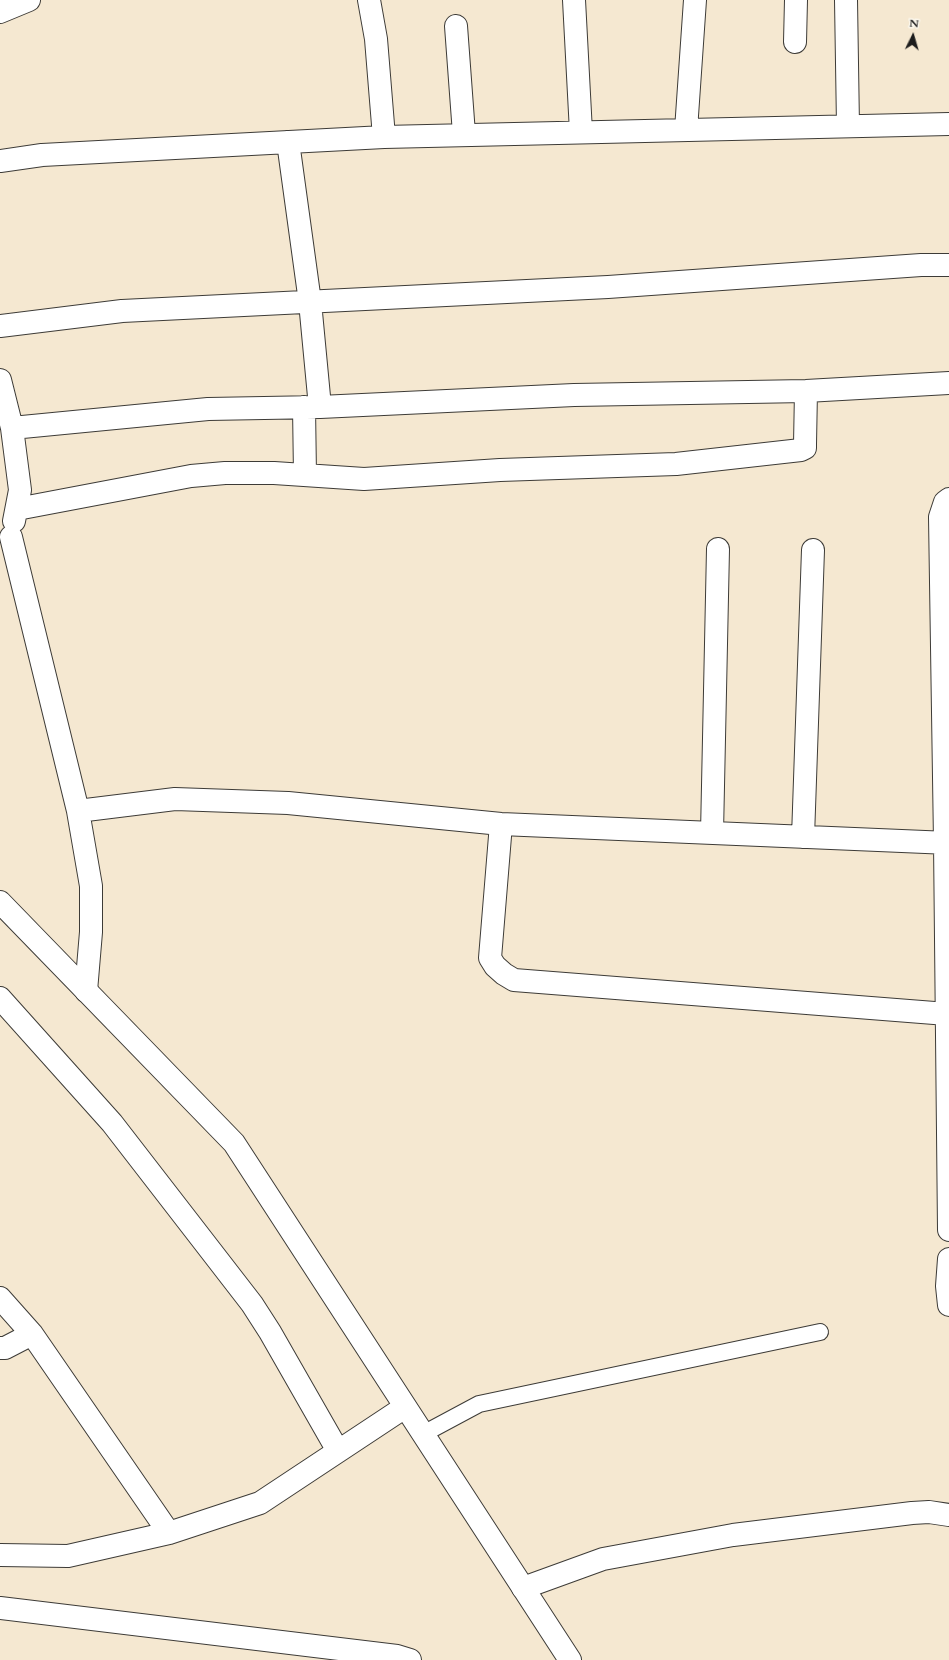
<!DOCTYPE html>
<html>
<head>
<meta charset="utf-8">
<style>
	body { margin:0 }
	#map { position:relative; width:949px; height:1660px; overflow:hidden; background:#f5e8d1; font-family:Cardo,serif }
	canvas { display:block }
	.north { position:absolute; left:893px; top:16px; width:40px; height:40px; -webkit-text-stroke:3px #fbf7ec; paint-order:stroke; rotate:5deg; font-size:11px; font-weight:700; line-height:16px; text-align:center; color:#1c1c1c }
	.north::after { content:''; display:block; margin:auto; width:14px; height:18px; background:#1c1c1c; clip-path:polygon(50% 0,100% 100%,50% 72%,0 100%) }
</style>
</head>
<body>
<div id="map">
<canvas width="949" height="1660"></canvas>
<div class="north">N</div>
</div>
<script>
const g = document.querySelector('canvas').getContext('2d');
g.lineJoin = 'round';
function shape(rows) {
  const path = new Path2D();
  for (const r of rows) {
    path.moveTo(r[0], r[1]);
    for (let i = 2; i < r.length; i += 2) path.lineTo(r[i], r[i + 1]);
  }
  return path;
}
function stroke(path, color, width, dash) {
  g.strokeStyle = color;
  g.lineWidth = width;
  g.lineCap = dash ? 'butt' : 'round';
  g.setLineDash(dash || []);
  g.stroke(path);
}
const service = shape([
	[423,1434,479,1404,820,1332]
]);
const minor = shape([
	[369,0,376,39,384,137],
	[574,0,581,132],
	[846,0,848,126],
	[0,12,29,0],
	[456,26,464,134],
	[795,42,796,0],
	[686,130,695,0],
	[288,142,310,302,320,407],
	[0,161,42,155,384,137,949,124],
	[0,326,122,311,608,287,921,265,949,265],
	[0,380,12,428,20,490,14,521],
	[304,407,305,475],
	[12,428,208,409,320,407,574,395,806,391,949,383],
	[949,499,945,502,940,517,945,842,949,1230],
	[17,509,191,476,225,473,274,473,364,479,500,470,676,464,801,450,805,448,805,444,806,391],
	[11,537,78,811,91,886,91,932,86,991],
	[78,811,175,799,288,803,501,824,949,843],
	[501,824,490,958,495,966,504,974,514,980,947,1014],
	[712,833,718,549],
	[803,837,813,550],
	[0,998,112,1123,252,1304,270,1332,338,1451],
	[949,1259,947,1286,949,1305],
	[0,1298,32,1334,169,1533],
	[0,1348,5,1348,32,1334],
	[0,1555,68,1556,169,1533,260,1503,405,1407],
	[523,1588,603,1559,733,1535,912,1513,929,1512,949,1515],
	[0,1608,397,1656,410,1660]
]);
const tertiary = shape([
	[0,902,234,1143,570,1660]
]);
stroke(service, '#3d3b37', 18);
stroke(minor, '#3d3b37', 24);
stroke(tertiary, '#3d3b37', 24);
stroke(service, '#fff', 16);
stroke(minor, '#fff', 22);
stroke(tertiary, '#fff', 22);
</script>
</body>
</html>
